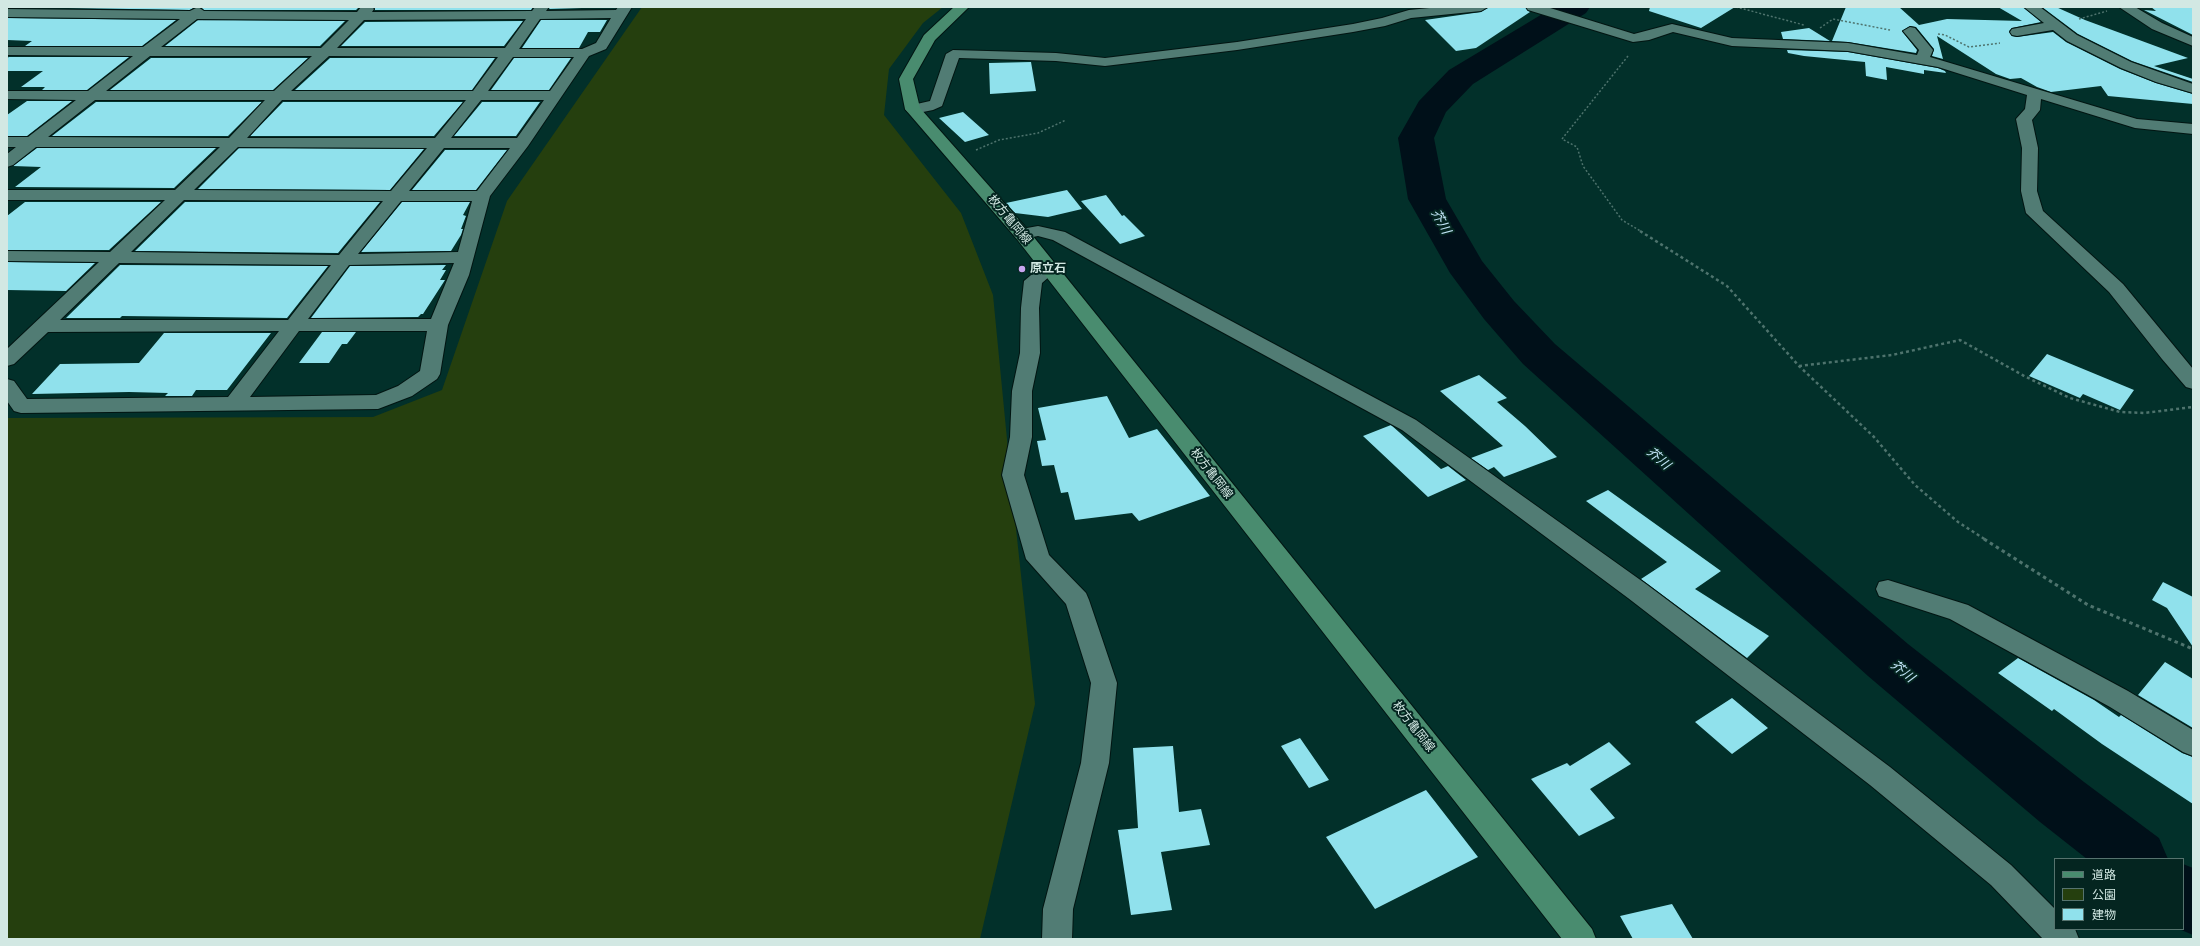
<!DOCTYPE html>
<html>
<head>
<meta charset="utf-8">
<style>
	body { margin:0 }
	#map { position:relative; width:2200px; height:946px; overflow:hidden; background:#02302a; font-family:"Titillium Web","Noto Sans JP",sans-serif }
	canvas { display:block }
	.frame { position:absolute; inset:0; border:8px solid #d2e8e3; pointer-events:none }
	.legend { position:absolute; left:2054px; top:858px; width:130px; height:72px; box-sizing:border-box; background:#042520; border:1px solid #56736e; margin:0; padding:5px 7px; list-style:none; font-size:12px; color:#d2e8e3 }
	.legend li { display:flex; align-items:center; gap:8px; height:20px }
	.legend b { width:20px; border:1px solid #56736e }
</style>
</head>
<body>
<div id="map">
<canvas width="2200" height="946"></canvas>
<div class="frame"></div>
<ul class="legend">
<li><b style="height:5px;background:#498c6f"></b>道路</li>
<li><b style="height:11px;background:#253f0e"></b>公園</li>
<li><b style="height:11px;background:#90e1ec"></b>建物</li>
</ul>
</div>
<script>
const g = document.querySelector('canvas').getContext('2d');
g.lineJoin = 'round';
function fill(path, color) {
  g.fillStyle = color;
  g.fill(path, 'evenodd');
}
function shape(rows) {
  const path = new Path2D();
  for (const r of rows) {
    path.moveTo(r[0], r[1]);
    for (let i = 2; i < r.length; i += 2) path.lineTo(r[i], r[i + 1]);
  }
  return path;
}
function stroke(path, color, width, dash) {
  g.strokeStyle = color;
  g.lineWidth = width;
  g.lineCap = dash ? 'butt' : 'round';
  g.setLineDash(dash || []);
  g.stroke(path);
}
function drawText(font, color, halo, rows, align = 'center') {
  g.font = font + ' "Titillium Web","Noto Sans JP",sans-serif';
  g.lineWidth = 4;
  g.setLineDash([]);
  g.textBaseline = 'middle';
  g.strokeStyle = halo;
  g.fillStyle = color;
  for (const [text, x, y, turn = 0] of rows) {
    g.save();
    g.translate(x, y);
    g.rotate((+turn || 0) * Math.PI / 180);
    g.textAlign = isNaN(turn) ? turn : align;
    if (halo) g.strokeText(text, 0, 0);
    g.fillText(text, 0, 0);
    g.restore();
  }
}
fill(shape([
	[642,7,943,7,923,23,889,69,884,115,961,213,993,295,1013,501,1035,704,980,939,7,939,7,418,373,417,442,390,507,201]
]), '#253f0e');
fill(shape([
	[1554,7,1590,7,1586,13,1473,84,1446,112,1434,138,1446,199,1482,261,1514,301,1555,344,1908,644,2084,782,2159,838,2168,859,2087,859,2040,822,1868,676,1523,364,1484,319,1450,273,1408,199,1398,138,1419,101,1449,70,1554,7],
	[2183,864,2193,868,2193,935,2179,929,2183,929,2183,864]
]), '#001019');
fill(shape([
	[7,7,195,7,190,10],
	[201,7,359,7,356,10,204,10],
	[374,7,533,7,531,10,375,10],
	[550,7,615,7,549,9],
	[1489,7,1525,7,1530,12,1476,48,1456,51,1425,20,1481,12],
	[1650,7,1735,7,1701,28,1649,11],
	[1846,7,1899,7,1919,25,1947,19,2022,21,1998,7,2023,7,2041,22,2012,28,2009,31,2012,36,2017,37,2053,32,2066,42,2120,69,2156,83,2193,94,2193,104,2108,96,2101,86,2051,92,2037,87,2021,78,2010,79,1996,74,1937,36,1943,59,1932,56,1934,49,1916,27,1910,26,1902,31,1917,50,1916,53,1848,42,1832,41],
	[2042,7,2056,7,2085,20,2188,58,2154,66,2193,79,2193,82,2132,61,2078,34],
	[2151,7,2193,7,2193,35,2144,10,2156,11],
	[7,18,176,20,142,46,25,46,32,41,7,40],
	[198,20,345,21,320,46,165,46],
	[541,20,607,20,600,32,588,32,579,48,522,48],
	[523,21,504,46,341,46,365,22],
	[1809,28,1830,41,1783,39,1781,32],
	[1787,50,1848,52,1938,68,1945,71,1946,73,1924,70,1924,74,1886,67,1887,80,1866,76,1865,62,1804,56,1788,53],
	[9,57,129,57,87,90,42,90,45,87,21,87,43,71,7,71,7,58],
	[151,58,308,58,273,90,110,90],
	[330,58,495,58,472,90,295,90],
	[514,58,571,58,549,90,491,90],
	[1031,62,1036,91,990,94,989,63],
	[27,101,72,101,27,136,7,136,7,115],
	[96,102,262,102,228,136,52,136],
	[283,102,463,102,434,136,250,136],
	[482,102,540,102,516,136,454,136],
	[963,112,989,135,965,142,939,118],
	[37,148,216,148,174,188,15,187,41,167,13,166],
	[239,148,424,149,390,190,198,189],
	[445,150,507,150,476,190,412,190],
	[1067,190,1082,209,1048,217,1015,213,1006,203],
	[1106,195,1122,216,1124,215,1145,236,1120,244,1081,201],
	[25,202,161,202,109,250,7,250,7,216],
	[185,202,380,202,338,253,135,251],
	[402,202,470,202,463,215,466,216,461,229,463,229,461,235,451,251,361,252],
	[7,262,95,263,66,291,7,290],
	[120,265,328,266,287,318,122,316,120,318,66,318],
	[446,265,442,270,446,270,440,280,445,280,423,314,421,314,418,317,311,318,350,266],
	[322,332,356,332,347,344,342,344,329,363,299,363],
	[164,333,271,333,227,390,196,390,192,396,165,396,168,393,129,392,32,394,60,364,139,363],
	[2047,354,2134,390,2120,410,2083,394,2080,398,2029,376],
	[1479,375,1507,398,1497,402,1525,426,1557,457,1504,477,1494,467,1488,470,1471,458,1503,446,1440,391],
	[1107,396,1129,438,1157,429,1210,496,1139,521,1132,513,1075,520,1068,492,1061,493,1054,465,1042,466,1037,441,1046,440,1038,408],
	[1391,425,1441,469,1448,466,1466,480,1428,497,1363,436],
	[1608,490,1721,571,1695,589,1769,636,1747,658,1641,579,1667,562,1586,501],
	[2163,582,2193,597,2193,647,2167,608,2152,600],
	[2018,658,2094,700,2119,717,2121,715,2182,753,2193,757,2193,804,2102,744,2054,709,2052,711,1998,673],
	[2165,662,2193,679,2193,728,2138,695],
	[1732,698,1768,728,1732,754,1695,722],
	[1300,738,1329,780,1309,788,1281,746],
	[1609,742,1631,764,1590,789,1615,818,1579,836,1531,779,1567,763,1570,766],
	[1173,746,1179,812,1201,809,1210,845,1161,852,1172,910,1131,915,1118,830,1138,828,1133,748],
	[1426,790,1478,857,1375,909,1326,837],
	[1672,904,1693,939,1633,939,1620,916]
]), '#90e1ec');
const minor = shape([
	[198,7,204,11,357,12,361,7,372,7,374,9,372,12,532,11,535,7,549,7,546,11,616,10,618,7,632,7,606,49,589,56,528,146,490,196,469,275,448,325,440,374,437,379,412,396,378,409,21,413,14,411,7,401,7,379,14,381,27,399,228,397,279,331,48,332,14,364,7,366,7,349,99,262,7,261,7,251,110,252,165,200,7,200,7,190,175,190,220,147,36,147,13,165,7,167,7,154,16,147,7,147,7,137,28,137,76,100,7,99,7,91,88,91,133,56,7,55,7,47,143,47,180,19,7,17,7,9,190,11,198,7],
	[611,18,596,43,582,49,519,49,540,19,611,18],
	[197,19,349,20,321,48,161,47,197,19],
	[526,19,505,48,337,48,364,20,526,19],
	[150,56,312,56,274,91,106,91,150,56],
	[329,56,498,57,473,91,291,91,329,56],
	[513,57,574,57,550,91,488,91,513,57],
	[95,100,265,100,229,138,48,137,95,100],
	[282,100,466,100,435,138,247,138,282,100],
	[481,100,544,100,517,138,451,138,481,100],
	[238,147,427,148,391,191,194,190,238,147],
	[444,148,510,148,477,191,409,191,444,148],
	[184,200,383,201,339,255,131,252,184,200],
	[401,201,472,201,458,252,358,254,401,201],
	[119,263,331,265,288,320,60,320,119,263],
	[454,263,431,319,308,319,349,265,454,263],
	[299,331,427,331,420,371,398,386,376,395,250,397,299,331],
	[1440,7,1488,7,1481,11,1411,18,1385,26,1353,32,1237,50,1105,66,1056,61,959,58,942,106,933,110,913,114,908,112,905,109,908,106,930,101,946,54,953,50,1056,53,1105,58,1237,42,1353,24,1382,18,1409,10,1440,7],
	[1526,7,1547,7,1634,34,1672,24,1732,38,1848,43,1917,55,1919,50,1903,31,1910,27,1915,28,1933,50,1930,57,2137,119,2193,124,2193,134,2135,128,2041,99,2040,110,2032,120,2038,148,2037,191,2043,211,2123,284,2193,369,2193,389,2186,387,2162,359,2109,292,2026,213,2021,191,2022,148,2016,119,2025,109,2027,95,1938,67,1848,51,1732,46,1673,32,1649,40,1633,42,1528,10,1526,7],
	[2024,7,2040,7,2077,35,2131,62,2193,84,2193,93,2156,82,2121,68,2067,41,2053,30,2017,36,2012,35,2010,32,2012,29,2044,23,2024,7],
	[2119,7,2135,7,2162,23,2193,37,2193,46,2152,29,2119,7],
	[1038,226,1065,232,1416,420,1646,584,1890,767,2011,865,2055,909,2055,929,2075,929,2079,939,2043,939,1991,885,1870,785,1628,598,1402,430,1053,240,1038,236,1022,239,1016,238,1013,234,1016,230,1038,226],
	[1049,264,1055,265,1058,269,1042,283,1039,308,1040,353,1032,391,1032,437,1024,475,1049,555,1086,593,1089,600,1117,683,1109,763,1073,909,1072,939,1042,939,1043,909,1081,763,1091,683,1066,604,1026,559,1002,475,1010,437,1012,391,1020,353,1021,308,1024,281,1043,265,1049,264],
	[1888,580,1968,605,2128,691,2193,730,2193,756,2183,752,2110,707,1950,619,1879,596,1876,589,1879,582,1888,580]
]);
const major = shape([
	[954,7,969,7,935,40,913,79,920,108,1028,230,1592,929,1596,939,1562,939,1016,238,905,109,899,79,924,35,954,7]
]);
stroke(minor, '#021512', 2);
stroke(major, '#021512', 2);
stroke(shape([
	[1736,7,1804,25],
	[2079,19,2107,11],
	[1820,28,1833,19,1890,30],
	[1938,34,1945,35,1969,47,2000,43],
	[1628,56,1562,139,1577,147,1583,166,1622,220,1642,232],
	[976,150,999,140,1038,133,1066,120]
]), '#4e736d', 1.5, [2, 2]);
stroke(shape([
	[1640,231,1727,286,1799,366,1874,437,1915,485,1958,522,1986,540],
	[1799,366,1892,355,1960,340,2026,377,2070,398,2120,412,2144,413,2193,407]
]), '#4e736d', 2.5, [3, 3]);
stroke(shape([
	[1984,539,2088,605,2193,649]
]), '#4e736d', 3, [3.5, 3.5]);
fill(minor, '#517c74');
fill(major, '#498c6f');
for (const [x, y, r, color] of [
	[1022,269,4,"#c7a6f0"]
]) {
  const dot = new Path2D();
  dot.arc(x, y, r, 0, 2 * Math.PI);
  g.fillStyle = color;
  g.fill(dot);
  stroke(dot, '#042520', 1.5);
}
drawText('12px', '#d2e8e3', '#042520', [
	["枚方亀岡線",1009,220,50],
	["枚方亀岡線",1211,474,52],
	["枚方亀岡線",1413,727,52]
]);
drawText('bold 12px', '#d2e8e3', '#042520', [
	["原立石",1030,269]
], 'left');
drawText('italic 13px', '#c2e5f7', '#042520', [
	["芥川",1440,222,61],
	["芥川",1658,459,41],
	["芥川",1902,672,39]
]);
</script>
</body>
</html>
